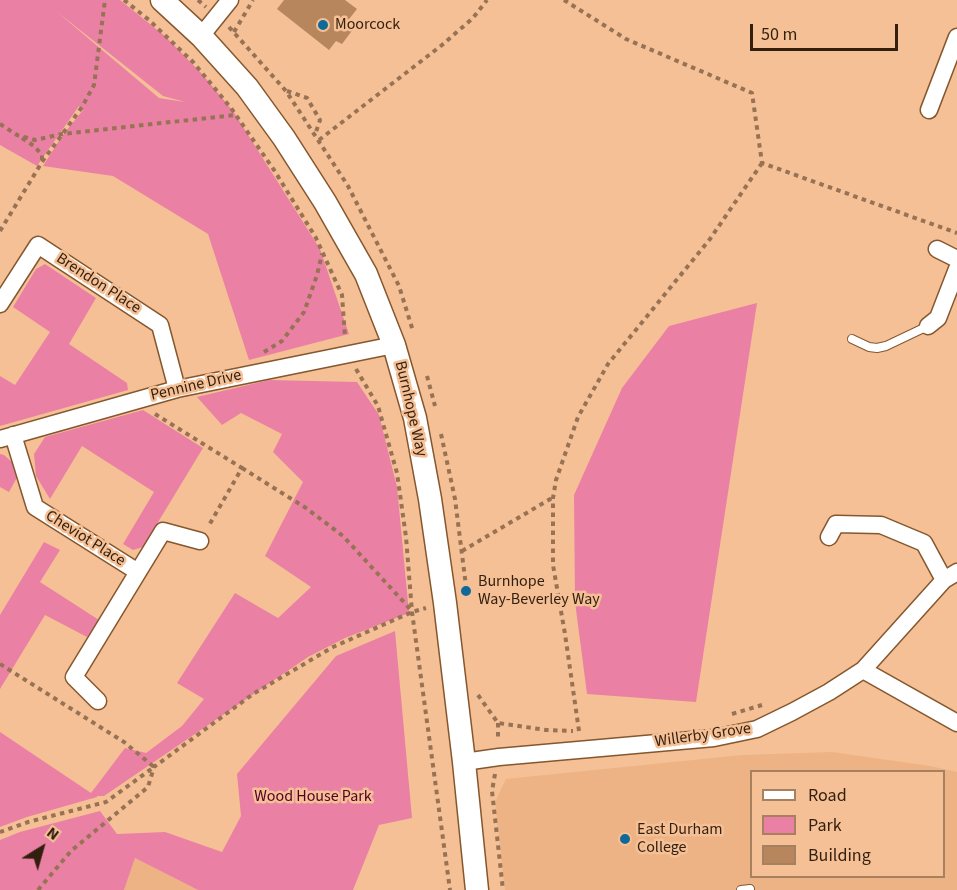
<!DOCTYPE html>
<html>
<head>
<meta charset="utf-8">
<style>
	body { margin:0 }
	#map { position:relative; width:957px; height:890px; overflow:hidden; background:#f5c095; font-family:"Source Sans 3",sans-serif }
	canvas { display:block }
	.legend { position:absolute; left:750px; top:770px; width:195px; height:108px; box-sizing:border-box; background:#f5c095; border:2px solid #a7805f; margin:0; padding:8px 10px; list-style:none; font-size:18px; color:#321f0e }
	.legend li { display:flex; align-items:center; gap:12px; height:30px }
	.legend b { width:30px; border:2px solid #a7805f }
	.north { position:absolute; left:12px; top:818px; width:60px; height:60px; -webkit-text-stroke:4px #f5c095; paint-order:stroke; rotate:37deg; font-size:16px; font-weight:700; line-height:24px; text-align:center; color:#321f0e }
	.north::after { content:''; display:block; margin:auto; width:21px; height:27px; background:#321f0e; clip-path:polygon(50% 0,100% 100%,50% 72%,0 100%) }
	.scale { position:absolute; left:750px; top:24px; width:148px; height:27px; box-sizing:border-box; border:3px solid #321f0e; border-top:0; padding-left:8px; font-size:18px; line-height:21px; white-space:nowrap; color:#321f0e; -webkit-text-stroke:4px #f5c095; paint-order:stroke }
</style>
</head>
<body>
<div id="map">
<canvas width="957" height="890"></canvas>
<ul class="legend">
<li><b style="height:8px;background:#fff"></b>Road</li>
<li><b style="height:16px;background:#ea81a4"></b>Park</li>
<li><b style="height:16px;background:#b8865d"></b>Building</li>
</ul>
<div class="north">N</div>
<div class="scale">50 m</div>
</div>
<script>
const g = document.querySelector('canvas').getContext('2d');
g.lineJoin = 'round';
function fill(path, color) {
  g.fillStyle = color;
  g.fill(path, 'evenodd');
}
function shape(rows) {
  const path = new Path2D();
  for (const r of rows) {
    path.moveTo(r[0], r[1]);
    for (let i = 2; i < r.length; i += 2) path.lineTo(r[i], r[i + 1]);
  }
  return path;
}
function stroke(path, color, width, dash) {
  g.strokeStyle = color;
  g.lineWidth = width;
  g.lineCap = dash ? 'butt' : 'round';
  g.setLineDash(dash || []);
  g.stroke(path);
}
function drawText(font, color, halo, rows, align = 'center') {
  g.font = font + ' "Source Sans 3",sans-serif';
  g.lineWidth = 5;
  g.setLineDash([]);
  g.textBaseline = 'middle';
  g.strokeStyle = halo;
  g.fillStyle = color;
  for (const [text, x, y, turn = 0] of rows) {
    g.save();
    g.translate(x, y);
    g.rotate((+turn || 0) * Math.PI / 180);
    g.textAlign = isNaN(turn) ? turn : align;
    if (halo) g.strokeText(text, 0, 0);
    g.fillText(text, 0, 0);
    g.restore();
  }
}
fill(shape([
	[832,752,930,766,957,772,957,890,505,890,495,802,506,779,742,755],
	[752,772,944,772,944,876,752,876],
	[135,858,198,890,124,890]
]), '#eeb384');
fill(shape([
	[0,0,120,0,166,37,202,74,233,111,320,249,349,334,249,360,208,234,113,176,43,166,62,136,83,110,79,106,37,166,0,145],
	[56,11,163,96,185,102,159,98],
	[45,264,96,298,69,344,127,383,128,390,0,426,0,376,15,385,50,332,13,307,36,269],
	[757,303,696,702,587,694,575,602,574,495,622,388,669,326],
	[269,380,357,382,379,415,397,487,409,613,345,638,308,657,104,796,97,796,97,797,27,817,0,827,0,732,91,793,125,748,146,753,182,726,204,699,177,683,235,593,278,618,311,587,265,556,303,482,273,452,282,434,241,413,222,425,197,397],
	[143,410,203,448,143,547,133,550,123,544,154,492,82,446,50,499,36,476,34,454,45,437],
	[0,454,4,455,12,462,19,474,9,492,0,487],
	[44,542,60,550,40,582,99,620,87,637,45,615,0,689,0,615],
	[395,631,412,818,379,825,353,890,198,890,135,858,124,890,0,890,0,840,20,832,100,811,117,834,165,832,222,852,241,816,237,774,336,656]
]), '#ea81a4');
fill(shape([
	[284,0,345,0,357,9,346,23,354,28,342,44,336,41,329,50,277,9]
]), '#b8865d');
const lane = shape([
	[852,339,869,347,877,348,886,346,928,326],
	[741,890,750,889]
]);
const street = shape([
	[201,36,230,0],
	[929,110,957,37],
	[937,249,957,259],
	[0,304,38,245,160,325,177,389],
	[928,326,938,318,957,269],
	[13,435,35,507,138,572,74,677,98,701],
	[0,439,177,389,394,345],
	[829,537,836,524,881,525,924,543,944,580],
	[138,572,163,531,200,541],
	[863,670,957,723],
	[464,762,499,757,714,738,757,729,792,712,829,692,863,670,944,580,957,572]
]);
const secondary = shape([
	[162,0,201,36,247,87,284,138,325,202,366,274,394,345,415,418,430,499,445,603,464,762,477,890]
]);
stroke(lane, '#85572e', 10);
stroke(street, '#85572e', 19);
stroke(secondary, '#85572e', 25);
stroke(shape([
	[124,0,149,20,193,62,231,108,274,170,316,238,342,295,345,337],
	[198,0,206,7],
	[564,0,626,39,752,93,762,163,957,233],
	[229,27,286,91,348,186,399,286,413,331],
	[234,32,253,0],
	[287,91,307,98,320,120,315,135],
	[0,124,17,135,35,140,62,134,235,115],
	[22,138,34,146,42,155,42,161],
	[319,140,442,45,473,18,487,0],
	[0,231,42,162,82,107,94,85,105,0],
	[264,352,282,341,304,312,317,275,322,254],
	[356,369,378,406,397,473,406,537,412,612,450,890],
	[427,376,435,406],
	[155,414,242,468,208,527],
	[441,434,455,499,466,586],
	[242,468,306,508,343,536,412,611],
	[462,551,552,498],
	[0,664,124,742,154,767,106,802,28,822,0,832],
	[478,695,498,723,546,730,573,731],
	[732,714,762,705],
	[498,723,498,740],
	[579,731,565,634,553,565,553,498,556,480,578,417,608,364,710,239,762,163],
	[495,774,492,791,503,890],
	[38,890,71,851,148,787,154,767,253,694,333,647,412,612,426,608]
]), '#977254', 4, [4.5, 4.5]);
stroke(lane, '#fff', 8);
stroke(street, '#fff', 16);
stroke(secondary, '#fff', 22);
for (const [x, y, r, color] of [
	[323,25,6,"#106999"],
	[466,591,6,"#106999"],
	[625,839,6,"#106999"]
]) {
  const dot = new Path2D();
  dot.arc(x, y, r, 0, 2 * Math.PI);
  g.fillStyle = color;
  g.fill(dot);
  stroke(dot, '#f5c095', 2);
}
drawText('16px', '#321f0e', '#f5c095', [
	["Moorcock",335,25],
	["Burnhope",478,582],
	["Way-Beverley Way",478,600],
	["East Durham",637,830],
	["College",637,848]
], 'left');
drawText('16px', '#321f0e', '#f5c095', [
	["Brendon Place",98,284,33],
	["Pennine Drive",196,386,-13],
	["Burnhope Way",410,409,77],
	["Cheviot Place",85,539,32],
	["Willerby Grove",703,736,-8]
]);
drawText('16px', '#520028', '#f5c095', [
	["Wood House Park",313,797]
]);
</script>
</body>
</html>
